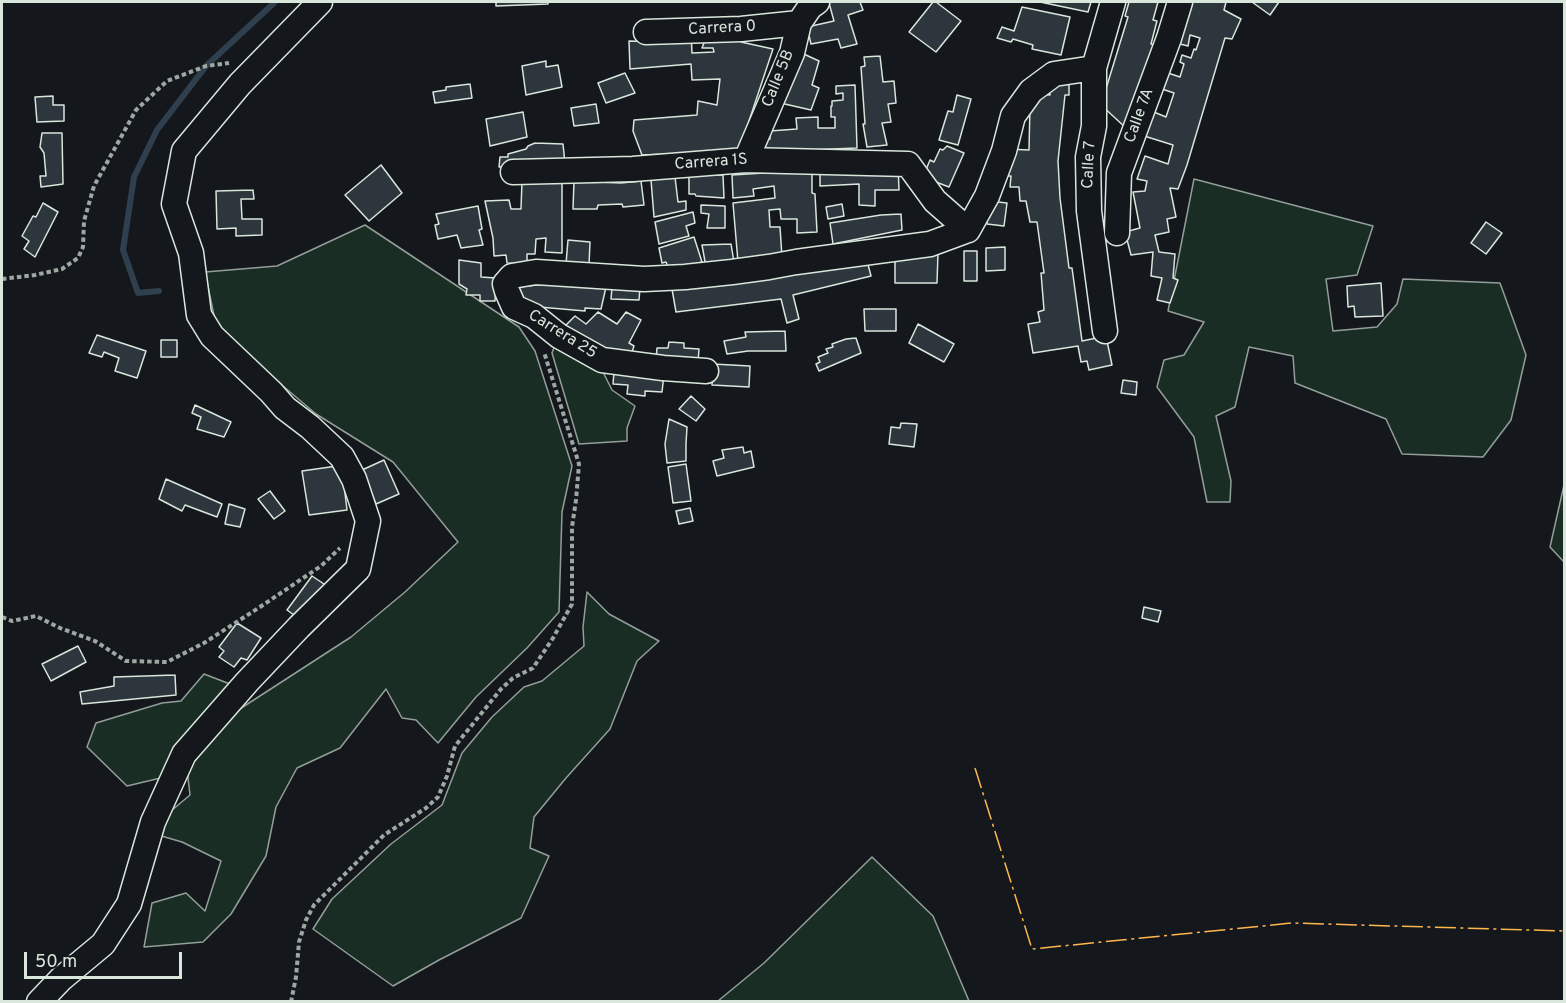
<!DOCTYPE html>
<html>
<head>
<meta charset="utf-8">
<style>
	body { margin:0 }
	#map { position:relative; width:1566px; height:1003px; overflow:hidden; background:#14181c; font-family:Overpass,sans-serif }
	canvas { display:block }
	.frame { position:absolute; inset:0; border:3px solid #d8e6dc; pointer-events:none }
	.scale { position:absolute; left:24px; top:952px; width:158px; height:27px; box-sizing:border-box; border:3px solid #d8e6dc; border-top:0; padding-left:8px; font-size:18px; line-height:21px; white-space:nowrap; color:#d8e6dc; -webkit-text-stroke:4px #14181c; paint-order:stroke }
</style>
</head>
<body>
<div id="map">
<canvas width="1566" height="1003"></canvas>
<div class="frame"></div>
<div class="scale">50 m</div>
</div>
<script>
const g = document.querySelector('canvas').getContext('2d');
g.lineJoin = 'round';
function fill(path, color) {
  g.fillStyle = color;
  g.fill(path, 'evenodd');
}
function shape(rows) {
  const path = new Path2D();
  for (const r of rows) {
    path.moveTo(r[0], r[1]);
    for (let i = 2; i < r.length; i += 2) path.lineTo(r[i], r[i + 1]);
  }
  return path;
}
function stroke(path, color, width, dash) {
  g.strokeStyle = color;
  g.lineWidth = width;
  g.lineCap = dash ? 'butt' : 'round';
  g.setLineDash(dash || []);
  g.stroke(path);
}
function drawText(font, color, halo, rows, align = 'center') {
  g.font = font + ' Overpass,sans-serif';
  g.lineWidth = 4.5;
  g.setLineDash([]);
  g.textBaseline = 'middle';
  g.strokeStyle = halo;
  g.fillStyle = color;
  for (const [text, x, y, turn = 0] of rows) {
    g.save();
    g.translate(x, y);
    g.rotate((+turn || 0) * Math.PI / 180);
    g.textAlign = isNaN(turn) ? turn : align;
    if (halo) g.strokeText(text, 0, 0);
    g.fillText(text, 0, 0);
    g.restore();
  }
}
const green = shape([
	[1194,179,1373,226,1357,275,1326,279,1333,331,1377,327,1397,304,1403,279,1500,283,1526,355,1511,420,1483,457,1402,454,1386,419,1295,383,1293,356,1249,347,1235,407,1216,416,1231,481,1230,502,1207,502,1194,437,1157,387,1164,360,1184,355,1204,322,1168,311,1194,179],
	[365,225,519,327,535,351,572,466,562,512,559,612,527,648,476,697,438,743,416,720,402,718,386,689,340,748,297,768,276,807,266,856,231,914,203,942,144,947,152,903,186,893,205,911,221,861,182,842,158,835,165,816,190,795,187,769,229,716,351,637,405,592,458,542,393,462,316,414,217,330,205,272,277,266,365,225],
	[555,345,601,368,612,390,635,406,627,428,627,441,579,444,552,353,555,345],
	[1564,485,1564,562,1550,547,1564,485],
	[587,592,609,614,659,641,637,661,610,729,566,778,534,817,530,848,549,856,521,918,439,960,393,986,313,929,332,899,391,844,442,805,462,753,492,717,524,687,542,681,584,646,583,627,587,592],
	[204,674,230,684,169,776,127,786,87,747,96,723,162,703,181,701,204,674],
	[872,857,933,916,969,1001,718,1001,764,963,872,857]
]);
fill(green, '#1a2d24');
stroke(green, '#939e99', 1.5);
stroke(shape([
	[159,291,138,293,123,250,134,177,157,130,206,66,275,2]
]), '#2f3f4d', 6);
const building = shape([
	[496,2,548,2,548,4,496,6,496,2],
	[832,2,860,2,863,10,848,15,857,44,841,48,838,39,811,44,807,27,834,21,829,3,832,2],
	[933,2,936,2,961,21,936,52,909,32,933,2],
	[1040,2,1091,2,1088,12,1040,2],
	[1129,2,1158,2,1153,20,1157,21,1151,44,1155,45,1126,128,1101,105,1128,17,1125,16,1129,2],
	[1183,2,1226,2,1224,10,1241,19,1232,39,1225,38,1187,165,1178,189,1170,188,1176,217,1167,219,1169,232,1155,235,1159,252,1175,254,1173,278,1178,280,1170,303,1157,300,1162,278,1151,276,1153,252,1131,255,1125,232,1140,228,1133,192,1145,191,1147,181,1137,179,1145,156,1168,164,1173,145,1141,135,1149,110,1166,117,1174,93,1159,88,1165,72,1180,77,1184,64,1180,62,1182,55,1191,58,1194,49,1196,50,1200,38,1190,35,1188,46,1172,42,1183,2],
	[1252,2,1279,2,1270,15,1252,2],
	[1022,7,1070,17,1061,55,1032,49,1033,45,1013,39,1011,42,997,38,1002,27,1014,31,1022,7],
	[708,32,743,33,741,42,773,49,739,151,642,155,633,131,634,120,697,115,698,101,717,105,720,79,692,80,691,64,630,69,629,41,664,42,691,33,692,53,714,52,713,48,702,48,708,32],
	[795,50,819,61,812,85,819,88,811,110,776,102,795,50],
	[880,56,883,82,894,81,896,103,888,104,891,122,882,123,887,145,867,147,863,124,865,124,861,67,865,66,864,57,880,56],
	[546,61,546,67,558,65,562,87,526,95,522,66,546,61],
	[625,73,635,93,606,103,598,83,625,73],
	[1050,83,1069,83,1069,95,1065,95,1058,161,1060,198,1069,268,1072,268,1082,341,1106,336,1112,365,1089,370,1087,361,1081,362,1078,346,1033,353,1028,324,1040,322,1038,312,1044,310,1041,273,1044,273,1037,222,1030,222,1026,201,1020,201,1019,187,1010,187,1011,176,1005,176,1008,149,1029,150,1030,106,1036,94,1050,95,1050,83],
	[470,84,472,98,435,103,433,92,446,90,446,87,470,84],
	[855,85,857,148,758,152,761,138,770,139,770,131,797,129,796,118,818,117,818,128,835,128,835,117,831,117,831,106,832,106,832,101,843,100,843,93,836,94,836,86,855,85],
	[957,95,971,99,958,145,939,140,948,111,953,112,957,95],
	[53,96,53,105,64,105,64,121,37,122,35,97,53,96],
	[596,104,599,123,574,126,571,108,596,104],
	[523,112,527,137,490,146,486,119,523,112],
	[42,133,62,133,63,184,41,187,40,176,46,176,44,153,40,147,42,133],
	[535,143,563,144,565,164,499,167,500,157,508,157,508,154,526,149,528,146,535,143],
	[947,146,964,153,949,187,923,177,930,160,934,162,940,149,943,150,947,146],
	[381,165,402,193,369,221,345,195,381,165],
	[898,165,899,190,875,190,875,206,859,205,859,184,820,186,820,167,898,165],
	[812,170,812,193,815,194,817,232,797,233,797,219,781,219,780,209,769,210,770,227,780,227,782,257,738,262,733,203,775,198,774,186,753,189,754,196,733,198,732,175,812,170],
	[689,175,723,175,724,198,696,196,695,194,689,194,689,175],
	[675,177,678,202,686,201,686,210,654,217,651,180,675,177],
	[522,181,562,183,562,253,545,252,546,238,536,239,535,254,527,254,527,264,507,263,506,255,494,256,493,238,485,201,509,200,511,209,521,209,522,181],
	[574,181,621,183,641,181,644,205,623,207,622,204,598,205,597,209,573,209,574,181],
	[253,190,254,199,241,199,242,219,262,219,262,235,236,236,236,228,217,229,216,191,253,190],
	[989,201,1007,203,1004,226,987,224,989,201],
	[43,203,58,212,35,257,24,249,29,241,22,236,33,216,36,217,43,203],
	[842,204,844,216,828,219,826,207,842,204],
	[701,205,725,206,725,228,707,228,709,214,701,213,701,205],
	[478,206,482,229,479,230,483,245,461,248,457,235,438,239,435,225,439,224,436,214,478,206],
	[693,212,695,223,686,226,689,236,659,244,655,222,693,212],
	[901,214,902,230,833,244,830,223,881,215,901,214],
	[1486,222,1502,233,1486,254,1471,243,1486,222],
	[694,237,702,262,670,271,666,262,662,263,659,248,694,237],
	[568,240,590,242,589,265,566,264,568,240],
	[731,244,734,262,706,267,702,245,731,244],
	[1005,247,1005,270,986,271,986,248,1005,247],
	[964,251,977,251,977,281,964,281,964,251],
	[865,253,871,276,793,295,799,319,787,323,781,299,676,312,672,289,865,253],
	[895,253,938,253,937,283,895,283,895,253],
	[459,260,481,263,481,277,496,278,495,301,480,301,480,295,466,295,467,289,459,284,459,260],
	[556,283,606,287,601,309,585,308,585,311,528,306,522,303,518,287,556,283],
	[1381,283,1383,316,1355,317,1354,306,1348,307,1347,286,1381,283],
	[612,287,640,288,639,300,611,299,612,287],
	[864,309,896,309,896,331,865,331,864,309],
	[598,312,617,324,626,312,641,320,629,343,634,346,630,358,596,350,564,327,575,316,586,324,598,312],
	[918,324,954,344,944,362,909,343,918,324],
	[785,331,786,351,748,351,727,354,724,341,746,337,745,332,785,331],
	[97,335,146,351,137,378,115,371,119,358,104,352,102,357,89,353,97,335],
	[856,338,861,353,819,371,816,364,820,362,818,357,828,353,826,349,833,347,832,344,846,339,856,338],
	[161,340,177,340,177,357,161,357,161,340],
	[669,342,684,343,684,348,699,349,698,362,656,359,657,348,668,348,669,342],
	[713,364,750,366,749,387,712,385,713,364],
	[614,372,664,375,662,392,645,391,645,396,627,394,628,385,613,384,614,372],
	[1123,380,1137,382,1136,395,1121,393,1123,380],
	[691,396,705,409,696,421,679,409,691,396],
	[195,405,231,422,224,437,197,429,201,417,192,413,195,405],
	[669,419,687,427,686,444,686,461,667,463,665,444,669,419],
	[901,423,917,424,914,447,889,444,891,427,900,428,901,423],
	[743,447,744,453,751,451,754,467,717,476,713,461,724,458,722,450,743,447],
	[384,460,399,494,376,504,362,470,384,460],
	[686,464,691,501,673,503,668,467,686,464],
	[337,466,344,485,347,510,309,515,302,471,337,466],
	[166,479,222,504,217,517,185,505,182,511,159,499,166,479],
	[270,491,285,511,274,519,258,499,270,491],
	[229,504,245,509,240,527,225,524,229,504],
	[690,508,693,521,679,524,676,511,690,508],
	[312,576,327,586,301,620,287,610,312,576],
	[1144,607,1161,611,1158,622,1142,618,1144,607],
	[237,623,261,638,247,660,241,658,234,667,219,657,224,651,219,647,237,623],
	[78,646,86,662,51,681,42,664,78,646],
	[175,675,176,695,82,704,80,692,114,686,114,677,175,675]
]);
fill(building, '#2c363c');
stroke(building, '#d8e6dc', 1.5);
const minor = shape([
	[646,32,741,29,799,23],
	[746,160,792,53,799,23,810,7,817,2],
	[513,172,633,169,746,160,908,164,935,201,968,230],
	[1117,233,1119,173,1169,38,1180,2],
	[1105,331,1089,211,1088,157,1094,126,1094,68,1113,2],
	[706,371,663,368,602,360,559,336,534,316,514,307,507,291,505,284,512,276,536,272,644,279,685,277,732,272,769,267,796,262,930,244,968,230,987,196,1004,151,1013,116,1031,91,1054,74,1094,68],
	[39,1002,61,979,103,944,129,904,153,822,184,754,247,682,299,627,358,569,368,521,354,479,342,457,310,427,285,408,271,392,212,336,199,315,191,253,174,204,184,151,240,84,320,2]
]);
stroke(minor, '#d8e6dc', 27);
stroke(shape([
	[2,279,35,275,62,269,78,258,83,247,84,221,94,186,136,110,167,81,206,66,229,63],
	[2,617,12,621,36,616,60,628,95,641,126,661,167,662,204,643,260,607,321,566,340,548],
	[291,1002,296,977,299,942,306,920,314,905,384,835,426,808,438,797,447,776,455,746,501,689,513,678,533,668,553,638,572,604,572,527,576,500,579,464,544,352]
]), '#9da8a2', 4, [4.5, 3]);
stroke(minor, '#14181c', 24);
stroke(shape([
	[975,768,1032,949,1292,923,1564,931]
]), '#ffb74d', 1.5, [21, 4.5, 3, 4.5]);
drawText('16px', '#d8e6dc', '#14181c', [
	["Carrera 0",722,29,-3],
	["Calle 5B",779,79,-68],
	["Calle 7A",1140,116,-70],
	["Carrera 1S",711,163,-4],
	["Calle 7",1090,165,-87],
	["Carrera 25",562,335,32]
]);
</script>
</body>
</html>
